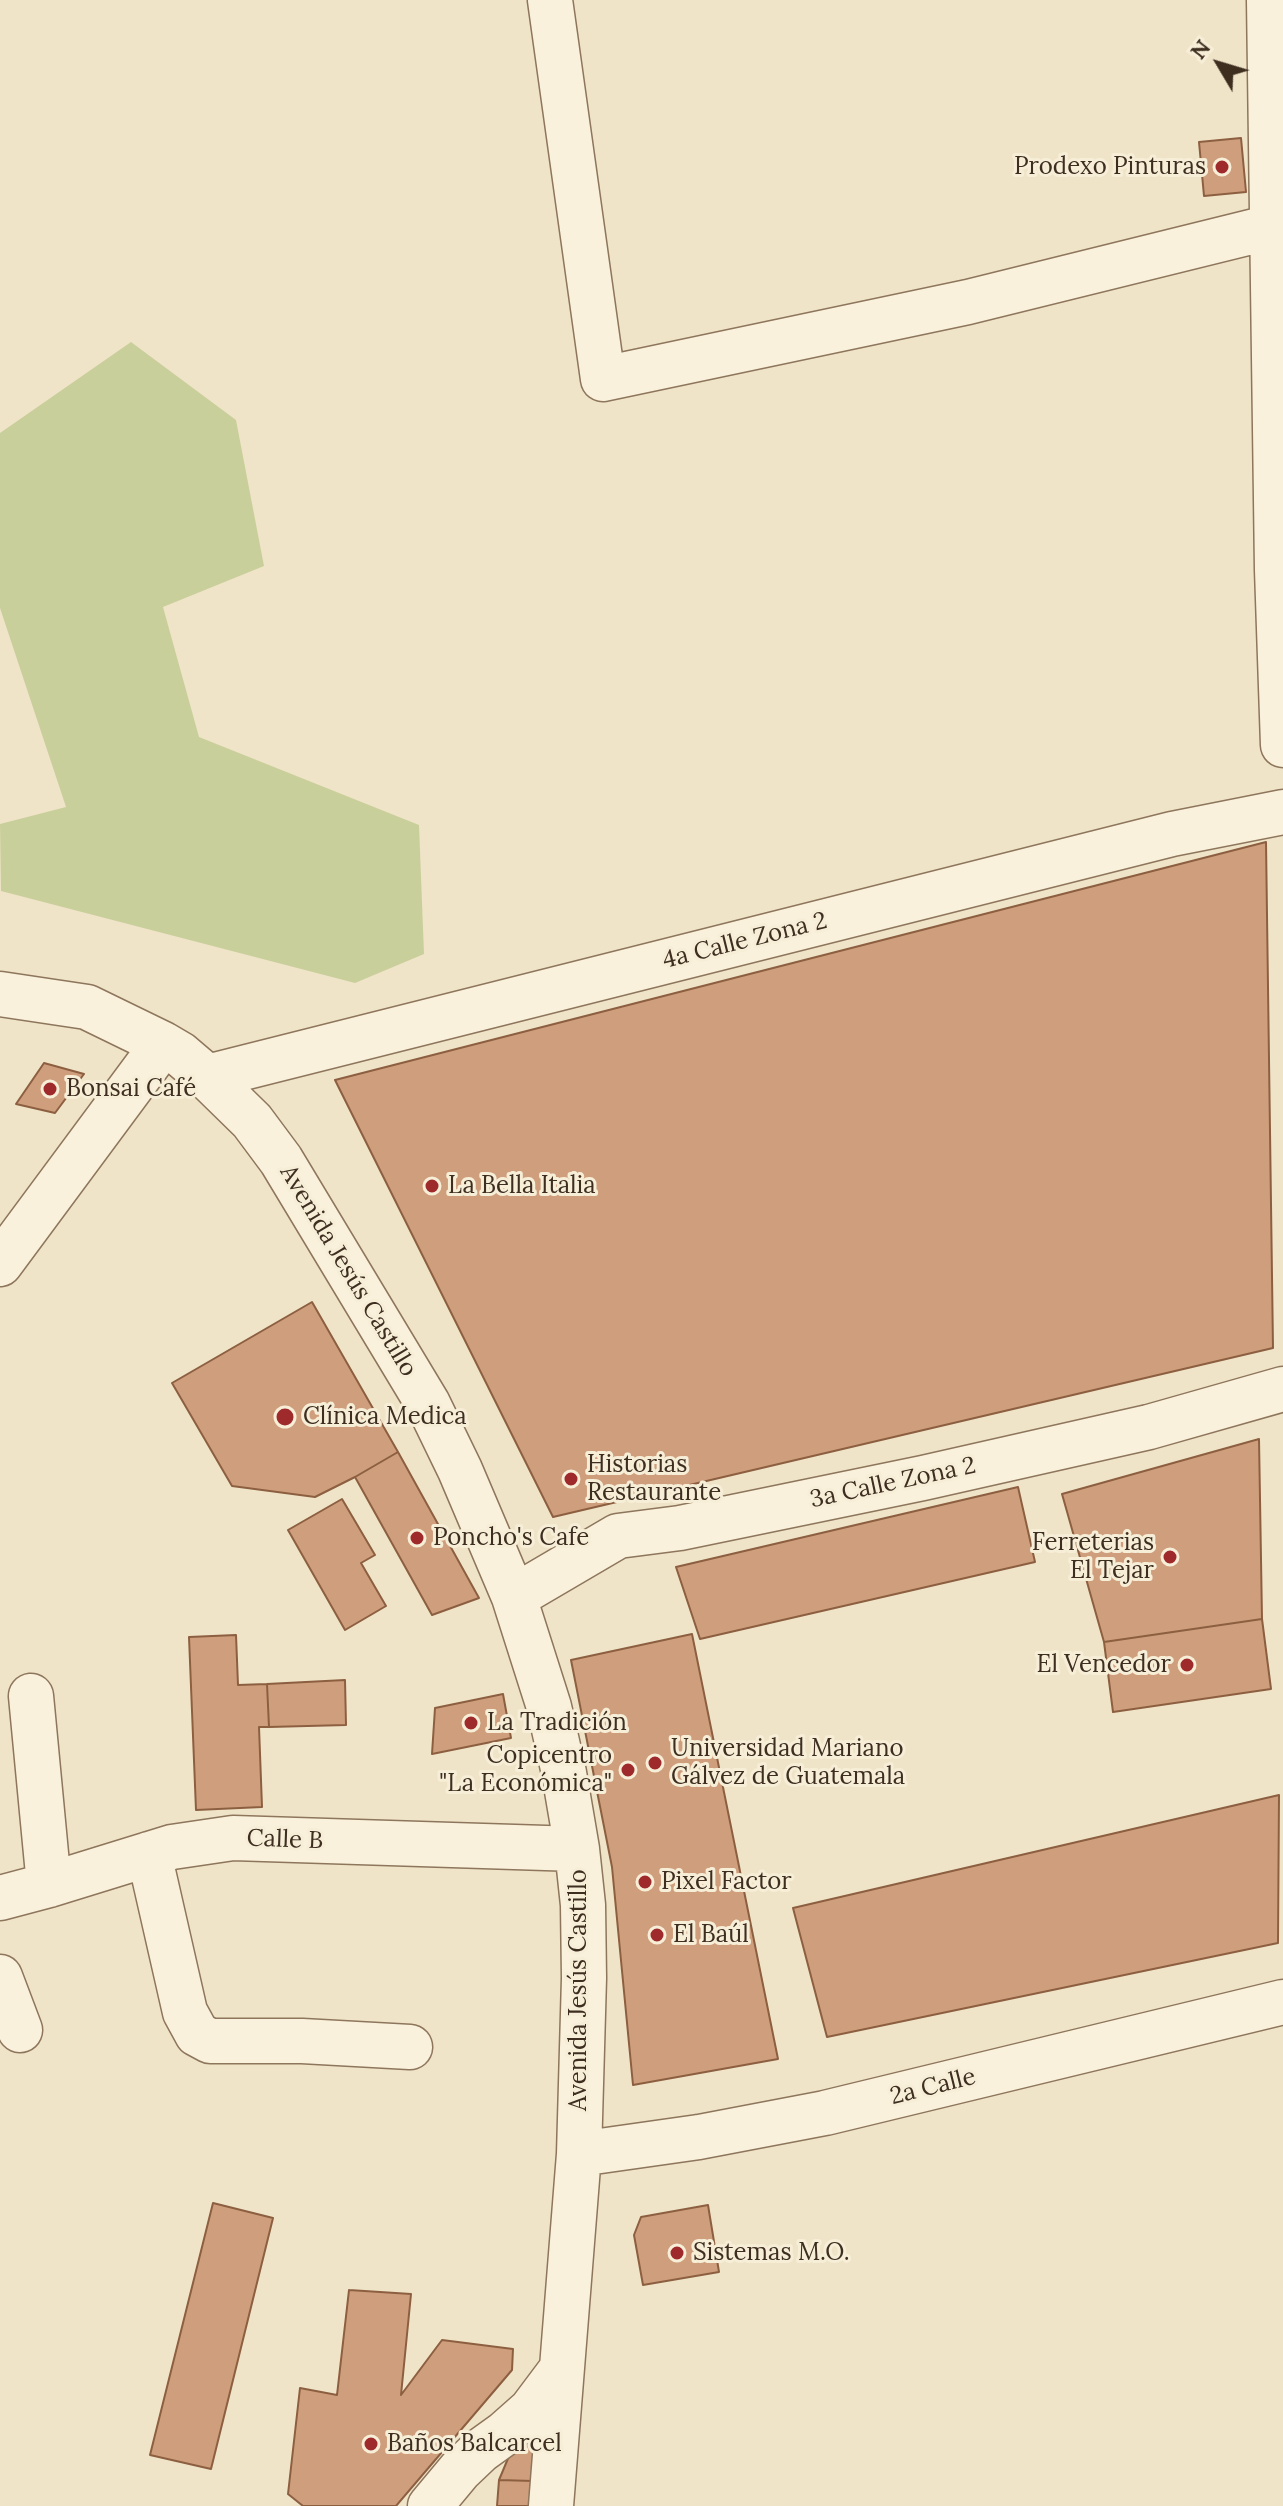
<!DOCTYPE html>
<html>
<head>
<meta charset="utf-8">
<style>
	body { margin:0 }
	#map { position:relative; width:1283px; height:2506px; overflow:hidden; background:#f0e4c8; font-family:Lora,serif }
	canvas { display:block }
	.north { position:absolute; left:1179px; top:24px; width:80px; height:80px; -webkit-text-stroke:6px #f7eed8; paint-order:stroke; rotate:308deg; font-size:22px; font-weight:700; line-height:32px; text-align:center; color:#3d2e20 }
	.north::after { content:''; display:block; margin:auto; width:28px; height:36px; background:#3d2e20; clip-path:polygon(50% 0,100% 100%,50% 72%,0 100%) }
</style>
</head>
<body>
<div id="map">
<canvas width="1283" height="2506"></canvas>
<div class="north">N</div>
</div>
<script>
const g = document.querySelector('canvas').getContext('2d');
g.lineJoin = 'round';
function fill(path, color) {
  g.fillStyle = color;
  g.fill(path, 'evenodd');
}
function shape(rows) {
  const path = new Path2D();
  for (const r of rows) {
    path.moveTo(r[0], r[1]);
    for (let i = 2; i < r.length; i += 2) path.lineTo(r[i], r[i + 1]);
  }
  return path;
}
function stroke(path, color, width, dash) {
  g.strokeStyle = color;
  g.lineWidth = width;
  g.lineCap = dash ? 'butt' : 'round';
  g.setLineDash(dash || []);
  g.stroke(path);
}
function drawText(font, color, halo, rows, align = 'center') {
  g.font = font + ' Lora,serif';
  g.lineWidth = 6;
  g.setLineDash([]);
  g.textBaseline = 'middle';
  g.strokeStyle = halo;
  g.fillStyle = color;
  for (const [text, x, y, turn = 0] of rows) {
    g.save();
    g.translate(x, y);
    g.rotate((+turn || 0) * Math.PI / 180);
    g.textAlign = isNaN(turn) ? turn : align;
    if (halo) g.strokeText(text, 0, 0);
    g.fillText(text, 0, 0);
    g.restore();
  }
}
fill(shape([
	[131,342,236,420,264,566,163,607,199,737,419,825,424,954,355,983,1,891,0,824,66,807,0,608,0,433]
]), '#c9cf9b');
const building = shape([
	[1241,138,1246,192,1204,196,1199,142,1241,138],
	[1266,842,1273,1348,553,1517,335,1080,1266,842],
	[44,1063,84,1074,55,1113,16,1104,44,1063],
	[312,1302,398,1452,355,1477,315,1497,232,1486,172,1383,312,1302],
	[1259,1439,1262,1619,1104,1642,1062,1494,1259,1439],
	[398,1452,479,1598,432,1615,355,1477,398,1452],
	[1018,1487,1035,1562,700,1639,676,1567,1018,1487],
	[342,1499,375,1555,361,1563,386,1606,345,1630,288,1530,342,1499],
	[1262,1619,1271,1689,1113,1712,1104,1642,1262,1619],
	[692,1634,778,2059,633,2085,612,1867,571,1660,692,1634],
	[236,1635,238,1685,267,1684,269,1727,259,1727,262,1807,196,1810,189,1637,236,1635],
	[345,1680,346,1725,269,1727,267,1684,345,1680],
	[503,1694,511,1738,432,1754,435,1708,503,1694],
	[1279,1795,1278,1943,827,2037,793,1908,1279,1795],
	[213,2203,273,2218,211,2469,150,2455,213,2203],
	[708,2205,719,2272,643,2285,634,2235,641,2217,708,2205],
	[349,2290,411,2294,401,2395,442,2340,513,2349,512,2370,396,2506,303,2506,288,2494,300,2388,337,2395,349,2290],
	[536,2430,533,2481,499,2480,517,2437,536,2430],
	[499,2480,533,2481,531,2506,497,2506,499,2480]
]);
fill(building, '#cf9f7d');
stroke(building, '#8d5f41', 2);
const street = shape([
	[550,0,603,379,968,302,1283,224],
	[1269,0,1277,570,1283,745],
	[0,994,87,1007,163,1044,180,1054,207,1077,252,1121,281,1160,428,1404,460,1470,514,1597,549,1707,564,1773,577,1849,583,1905,584,1978,579,2154,551,2506],
	[207,1077,1172,834,1283,812],
	[0,1264,163,1044],
	[514,1597,618,1536,680,1528,923,1478,1149,1427,1283,1389],
	[31,1696,49,1885],
	[149,1854,185,2012,197,2034,210,2041,302,2041,410,2047],
	[0,1898,49,1885,172,1847,233,1838,577,1849],
	[0,1977,20,2030],
	[579,2154,699,2137,825,2113,1283,2002],
	[430,2506,460,2470,480,2451,505,2433,531,2410,561,2370]
]);
stroke(street, '#8d765c', 47);
stroke(street, '#faf1dc', 44);
for (const [x, y, r, color] of [
	[1222,167,8,"#9e2a2b"],
	[50,1089,8,"#9e2a2b"],
	[432,1186,8,"#9e2a2b"],
	[285,1417,10,"#9e2a2b"],
	[571,1479,8,"#9e2a2b"],
	[417,1538,8,"#9e2a2b"],
	[1170,1557,8,"#9e2a2b"],
	[1187,1665,8,"#9e2a2b"],
	[471,1723,8,"#9e2a2b"],
	[655,1763,8,"#9e2a2b"],
	[628,1770,8,"#9e2a2b"],
	[645,1882,8,"#9e2a2b"],
	[657,1935,8,"#9e2a2b"],
	[677,2253,8,"#9e2a2b"],
	[371,2444,8,"#9e2a2b"]
]) {
  const dot = new Path2D();
  dot.arc(x, y, r, 0, 2 * Math.PI);
  g.fillStyle = color;
  g.fill(dot);
  stroke(dot, '#f7eed8', 3);
}
drawText('24px', '#3d2e20', '#f7eed8', [
	["Prodexo Pinturas",1206,167,"right"],
	["Bonsai Café",66,1089],
	["La Bella Italia",448,1186],
	["Clínica Medica",303,1417],
	["Historias",587,1465],
	["Restaurante",587,1493],
	["Poncho's Cafe",433,1538],
	["Ferreterias",1154,1543,"right"],
	["El Tejar",1154,1571,"right"],
	["El Vencedor",1171,1665,"right"],
	["La Tradición",487,1723],
	["Universidad Mariano",671,1749],
	["Gálvez de Guatemala",671,1777],
	["Copicentro",612,1756,"right"],
	["\"La Económica\"",612,1784,"right"],
	["Pixel Factor",661,1882],
	["El Baúl",673,1935],
	["Sistemas M.O.",693,2253],
	["Baños Balcarcel",387,2444]
], 'left');
drawText('24px', '#3d2e20', '#f7eed8', [
	["4a Calle Zona 2",745,941,-14],
	["Avenida Jesús Castillo",348,1271,59],
	["3a Calle Zona 2",893,1483,-12],
	["Calle B",285,1840,2],
	["Avenida Jesús Castillo",579,1990,-90],
	["2a Calle",933,2087,-14]
]);
</script>
</body>
</html>
